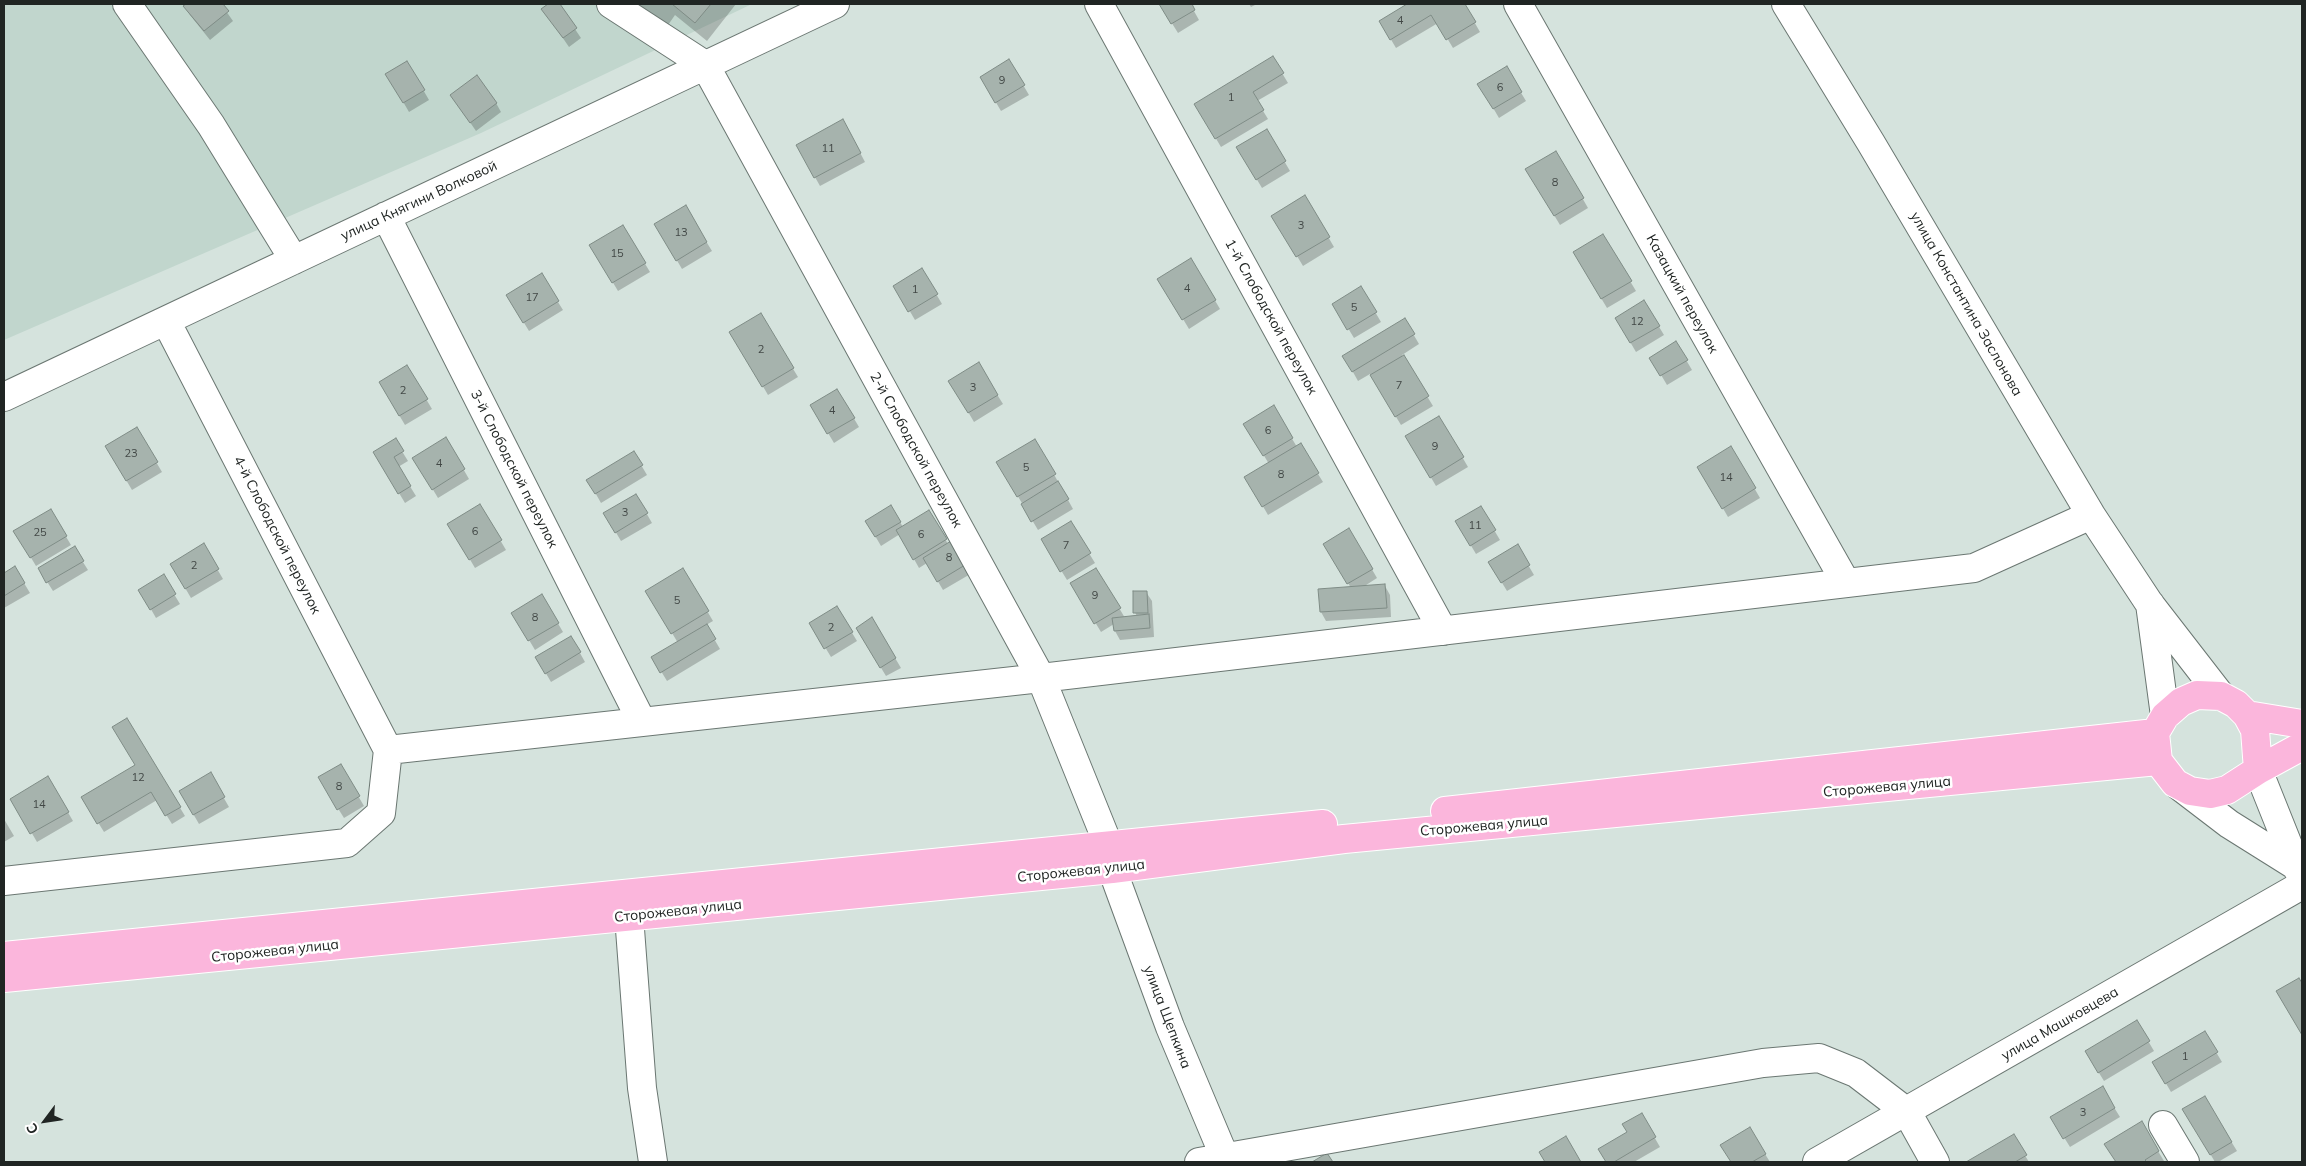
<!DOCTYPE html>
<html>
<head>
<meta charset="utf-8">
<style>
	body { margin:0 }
	#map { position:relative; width:2306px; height:1166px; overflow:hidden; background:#d5e3dd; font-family:Mulish,sans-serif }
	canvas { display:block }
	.frame { position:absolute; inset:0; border:5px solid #202523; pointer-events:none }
	.north { position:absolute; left:20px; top:1096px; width:50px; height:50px; -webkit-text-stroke:4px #fff; paint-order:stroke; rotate:239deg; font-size:14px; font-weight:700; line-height:20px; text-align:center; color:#202523 }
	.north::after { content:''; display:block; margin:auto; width:18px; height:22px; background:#202523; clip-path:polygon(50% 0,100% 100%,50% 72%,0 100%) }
</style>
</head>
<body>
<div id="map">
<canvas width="2306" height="1166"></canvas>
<div class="frame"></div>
<div class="north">С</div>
</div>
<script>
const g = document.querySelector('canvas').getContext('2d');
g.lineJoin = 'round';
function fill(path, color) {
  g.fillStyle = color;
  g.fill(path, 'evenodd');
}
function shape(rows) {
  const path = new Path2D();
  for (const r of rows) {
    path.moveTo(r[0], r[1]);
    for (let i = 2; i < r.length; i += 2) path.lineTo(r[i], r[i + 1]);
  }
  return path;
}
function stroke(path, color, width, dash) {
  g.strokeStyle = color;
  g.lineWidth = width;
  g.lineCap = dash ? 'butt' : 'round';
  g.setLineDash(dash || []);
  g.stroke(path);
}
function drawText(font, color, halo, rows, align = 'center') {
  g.font = font + ' Mulish,sans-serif';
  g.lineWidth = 5;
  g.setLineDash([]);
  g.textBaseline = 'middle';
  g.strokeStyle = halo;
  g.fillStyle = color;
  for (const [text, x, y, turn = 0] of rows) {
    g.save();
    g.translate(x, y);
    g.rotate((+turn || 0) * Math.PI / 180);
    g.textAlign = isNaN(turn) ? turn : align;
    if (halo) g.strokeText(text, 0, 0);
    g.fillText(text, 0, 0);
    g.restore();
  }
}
fill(shape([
	[4,4,752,4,481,133,4,340]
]), '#c1d6cd');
fill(shape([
	[188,4,221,4,233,21,210,40,190,15,185,6],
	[550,4,558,4,581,38,569,47,543,9],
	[636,4,736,4,707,41,675,15,666,28],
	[1160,4,1190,4,1199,20,1178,33],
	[1249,4,1257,4,1251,7],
	[1409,4,1464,4,1480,32,1453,48,1438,23,1396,48,1380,21],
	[1273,58,1288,83,1257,101,1268,119,1221,147,1196,105],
	[1009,61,1029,95,1001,111,981,77],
	[407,62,429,100,409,112,387,74],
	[1506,68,1526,101,1499,118,1479,84],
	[452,96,496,103,501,112,476,131],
	[848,130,865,162,820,186,797,145],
	[1266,130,1290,171,1262,188,1238,148],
	[1556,152,1588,208,1560,225,1527,170],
	[1305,197,1334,247,1303,266,1273,216],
	[685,207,712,251,682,269,656,225],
	[623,227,650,272,618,291,591,246],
	[1603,236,1636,291,1607,308,1574,253],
	[1191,260,1220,309,1189,329,1159,279],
	[922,270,942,304,915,320,895,286],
	[541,275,563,310,529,331,507,295],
	[1361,288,1381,322,1354,338,1334,305],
	[1644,302,1664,335,1636,352,1616,318],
	[760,314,798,377,768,395,731,332],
	[1405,320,1419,344,1402,355,1433,406,1401,425,1370,374,1358,381,1344,356],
	[1676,343,1692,370,1667,385,1651,358],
	[978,364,1003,404,974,422,950,381],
	[407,367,432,409,405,425,380,383],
	[837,390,859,427,834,443,812,406],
	[1273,407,1297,447,1300,445,1323,482,1268,515,1246,477,1269,464,1245,424],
	[1439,417,1468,467,1436,486,1407,437],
	[136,428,162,472,132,490,106,446],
	[446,439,469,479,438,498,414,458],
	[395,440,408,461,398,467,416,496,405,503,375,453],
	[1035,440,1073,509,1038,530,998,463],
	[1731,448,1760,498,1728,517,1699,467],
	[634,453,647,475,601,503,588,480],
	[636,495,652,523,621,541,605,514],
	[480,506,506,550,475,568,449,524],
	[891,507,903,527,929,512,948,544,979,569,943,590,927,563,919,568,900,534,881,546,867,522],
	[1481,508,1500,540,1476,554,1457,522],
	[50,510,71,545,36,566,15,531],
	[1070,522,1095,563,1067,580,1042,539],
	[1349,530,1377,578,1363,587,1385,586,1390,595,1391,617,1326,621,1321,612,1320,590,1351,588,1325,545],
	[203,545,223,579,191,598,171,564],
	[1517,546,1534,575,1507,591,1490,563],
	[74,548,88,570,53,591,39,569],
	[15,568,30,593,4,608,4,574],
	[1096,569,1125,618,1137,617,1135,612,1146,592,1152,601,1154,637,1120,640,1115,631,1114,624,1101,632,1072,584],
	[683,570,713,621,706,625,720,649,667,681,653,658,678,643,647,591],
	[163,576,180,604,156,618,140,590],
	[542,596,563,632,535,650,513,613],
	[837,608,857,641,831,657,811,624],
	[872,619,901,668,886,676,857,628],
	[571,637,585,662,551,682,537,658],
	[127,720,185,816,172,824,157,800,104,832,83,798,136,766],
	[340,765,364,806,344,818,319,778],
	[210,774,229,807,199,824,180,791],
	[48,778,73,821,37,842,12,799],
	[4,819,14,836,4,842],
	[2137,1022,2154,1051,2104,1081,2086,1052],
	[2204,1032,2222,1062,2171,1092,2154,1063],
	[2102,1088,2120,1117,2070,1147,2052,1118],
	[2204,1097,2237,1151,2218,1162,2215,1162,2184,1110],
	[1641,1114,1660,1147,1634,1162,1607,1162,1600,1150,1628,1132],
	[2141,1123,2164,1161,2117,1162,2106,1144],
	[1749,1128,1770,1162,1732,1162,1722,1145],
	[2013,1136,2029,1162,1969,1162]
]), '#0003');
const building = shape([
	[186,4,223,4,229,11,204,31,183,6,186,4],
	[548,4,560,4,577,28,563,38,541,9,548,4],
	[672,4,711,4,695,23,672,4],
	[1159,4,1192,4,1195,10,1171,24,1159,4],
	[1407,4,1465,4,1476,22,1446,40,1431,15,1390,40,1379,21,1407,4],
	[1273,56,1284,73,1253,92,1264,110,1215,139,1194,104,1273,56],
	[1009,59,1025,85,995,103,980,77,1009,59],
	[407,61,425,90,403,103,385,74,407,61],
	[1507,66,1522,92,1493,109,1477,84,1507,66],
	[477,75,497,103,470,123,450,95,477,75],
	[843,119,861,153,814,178,796,145,843,119],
	[1267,129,1286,161,1256,180,1236,147,1267,129],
	[1556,151,1584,198,1554,216,1525,169,1556,151],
	[1305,195,1330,237,1296,257,1271,216,1305,195],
	[686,205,707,242,676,261,654,224,686,205],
	[623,225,646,263,612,283,589,245,623,225],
	[1603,234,1632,281,1601,299,1573,252,1603,234],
	[1191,258,1216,300,1182,320,1157,279,1191,258],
	[922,268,938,294,908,312,893,286,922,268],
	[542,273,559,301,523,323,506,295,542,273],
	[1361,286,1377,312,1347,330,1332,304,1361,286],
	[1644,300,1660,326,1630,343,1615,318,1644,300],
	[761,313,794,368,762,387,729,332,761,313],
	[1405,318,1415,334,1352,372,1342,356,1405,318],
	[1676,341,1688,360,1660,376,1649,358,1676,341],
	[1404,355,1429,396,1395,417,1370,375,1404,355],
	[979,362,998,395,968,413,948,381,979,362],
	[407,365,428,399,399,416,379,382,407,365],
	[837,389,855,418,827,434,810,405,837,389],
	[1274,405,1293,438,1263,456,1243,424,1274,405],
	[1439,416,1464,457,1430,478,1405,436,1439,416],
	[137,427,158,462,126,481,105,446,137,427],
	[446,437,465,469,432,490,412,458,446,437],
	[396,438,404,451,394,457,411,486,398,494,373,452,396,438],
	[1035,439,1056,474,1017,497,996,462,1035,439],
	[1301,443,1319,473,1262,507,1244,477,1301,443],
	[1731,446,1756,488,1722,509,1697,467,1731,446],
	[634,451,643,465,595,494,586,480,634,451],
	[1058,481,1069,499,1031,522,1021,504,1058,481],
	[636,494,648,513,615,533,603,513,636,494],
	[480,504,502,540,469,560,447,524,480,504],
	[891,505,901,522,875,537,865,521,891,505],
	[1481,506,1496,530,1470,546,1455,521,1481,506],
	[51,509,67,536,30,558,13,531,51,509],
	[929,510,947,539,913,560,896,530,929,510],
	[1071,521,1091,553,1060,572,1041,539,1071,521],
	[1349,528,1373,569,1347,584,1323,544,1349,528],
	[961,535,975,559,937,582,923,558,961,535],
	[204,543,219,569,185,589,170,564,204,543],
	[1518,544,1530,565,1501,583,1488,562,1518,544],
	[75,546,84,561,46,583,38,568,75,546],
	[15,566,25,583,4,596,4,573,15,566],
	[683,568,709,611,671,634,645,591,683,568],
	[1096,568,1121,608,1094,624,1070,583,1096,568],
	[164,574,176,594,150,610,138,590,164,574],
	[1385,584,1387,608,1320,612,1318,589,1385,584],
	[1133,591,1147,591,1148,613,1133,613,1133,591],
	[542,594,559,623,528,641,511,613,542,594],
	[837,606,853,632,824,649,809,623,837,606],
	[1149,614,1150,628,1114,631,1112,618,1149,614],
	[872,617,896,658,880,668,856,628,872,617],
	[707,624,716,639,660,673,651,657,707,624],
	[571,636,581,652,545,674,535,657,571,636],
	[127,718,181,807,165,816,151,792,97,824,81,797,135,765,112,727,127,718],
	[341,764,360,796,337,810,318,777,341,764],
	[211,772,225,797,193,815,179,791,211,772],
	[48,776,69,812,30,834,10,799,48,776],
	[2299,978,2302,983,2302,1035,2276,991,2299,978],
	[2137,1020,2150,1041,2098,1073,2085,1051,2137,1020],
	[2205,1031,2218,1052,2165,1084,2152,1062,2205,1031],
	[2103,1086,2115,1108,2063,1139,2050,1117,2103,1086],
	[2205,1096,2232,1142,2210,1155,2182,1109,2205,1096],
	[1642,1113,1656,1137,1614,1162,1606,1162,1598,1149,1627,1132,1622,1124,1642,1113],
	[2142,1121,2159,1151,2145,1160,2147,1162,2116,1162,2104,1144,2142,1121],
	[1750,1127,1766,1154,1752,1162,1731,1162,1720,1145,1750,1127],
	[2014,1134,2027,1155,2015,1162,1966,1162,2014,1134],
	[1566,1136,1581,1162,1545,1162,1539,1152,1566,1136],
	[1327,1153,1333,1162,1312,1162,1327,1153]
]);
fill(building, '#a6b3ad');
stroke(building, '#7f8c86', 1);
const minor = shape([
	[127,4,211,125,294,260],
	[611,4,705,65,1041,678,1108,844],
	[1099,4,1443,631],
	[1518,4,1846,583],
	[1786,4,1871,143,2091,515,2149,603,2221,696],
	[386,216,642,722],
	[166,321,388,750],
	[4,397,835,4],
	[2150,604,2165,716],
	[388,750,1041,678,1974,568,2091,515],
	[2258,770,2298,870],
	[2178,785,2229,824,2296,866],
	[1112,869,1170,1027,1225,1158,1230,1162],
	[4,881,347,843,381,813,388,750],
	[629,916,642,1088,653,1162],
	[2163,1125,2185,1162],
	[1199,1162,1763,1063,1819,1058,1856,1073,1907,1112,1935,1162],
	[1817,1162,2302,885]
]);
const major = shape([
	[2197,695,2221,696,2236,704,2247,715,2255,730,2258,770,2227,790,2210,794,2190,791,2175,783,2158,761,2155,733,2165,716,2181,702,2197,695],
	[2247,715,2302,724],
	[2258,770,2302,746],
	[1445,811,2155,733],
	[4,956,1323,824],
	[4,978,1112,869,1344,839,2158,761]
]);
stroke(minor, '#6b7772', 30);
stroke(major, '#fff', 30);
stroke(minor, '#fff', 28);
stroke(major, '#fbb6dc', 28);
drawText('11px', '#424846', null, [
	["4",1400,21],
	["9",1002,81],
	["6",1500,88],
	["1",1231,98],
	["11",828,149],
	["8",1555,183],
	["3",1301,226],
	["13",681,233],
	["15",617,254],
	["4",1187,289],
	["1",915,290],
	["17",532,298],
	["5",1354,308],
	["12",1637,322],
	["2",761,350],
	["7",1399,386],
	["3",973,388],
	["2",403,391],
	["4",832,411],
	["6",1268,431],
	["9",1435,447],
	["23",131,454],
	["4",439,464],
	["5",1026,468],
	["8",1281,475],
	["14",1726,478],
	["3",625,513],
	["11",1475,526],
	["6",475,532],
	["25",40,533],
	["6",921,535],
	["7",1066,546],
	["8",949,558],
	["2",194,566],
	["9",1095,596],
	["5",677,601],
	["8",535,618],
	["2",831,628],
	["12",138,778],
	["8",339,787],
	["14",39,805],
	["1",2185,1057],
	["3",2083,1113]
]);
drawText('14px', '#202523', '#fff', [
	["улица Княгини Волковой",419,201,-25],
	["Казацкий переулок",1682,294,61],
	["улица Константина Заслонова",1966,304,60],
	["1-й Слободской переулок",1271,317,61],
	["2-й Слободской переулок",916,450,61],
	["3-й Слободской переулок",514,469,63],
	["4-й Слободской переулок",277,535,63],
	["Сторожевая улица",1887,787,-5],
	["Сторожевая улица",1484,826,-5],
	["Сторожевая улица",1081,871,-6],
	["Сторожевая улица",678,911,-6],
	["Сторожевая улица",275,951,-6],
	["улица Щепкина",1167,1017,69],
	["улица Машковцева",2060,1024,-30]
]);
</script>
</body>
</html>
